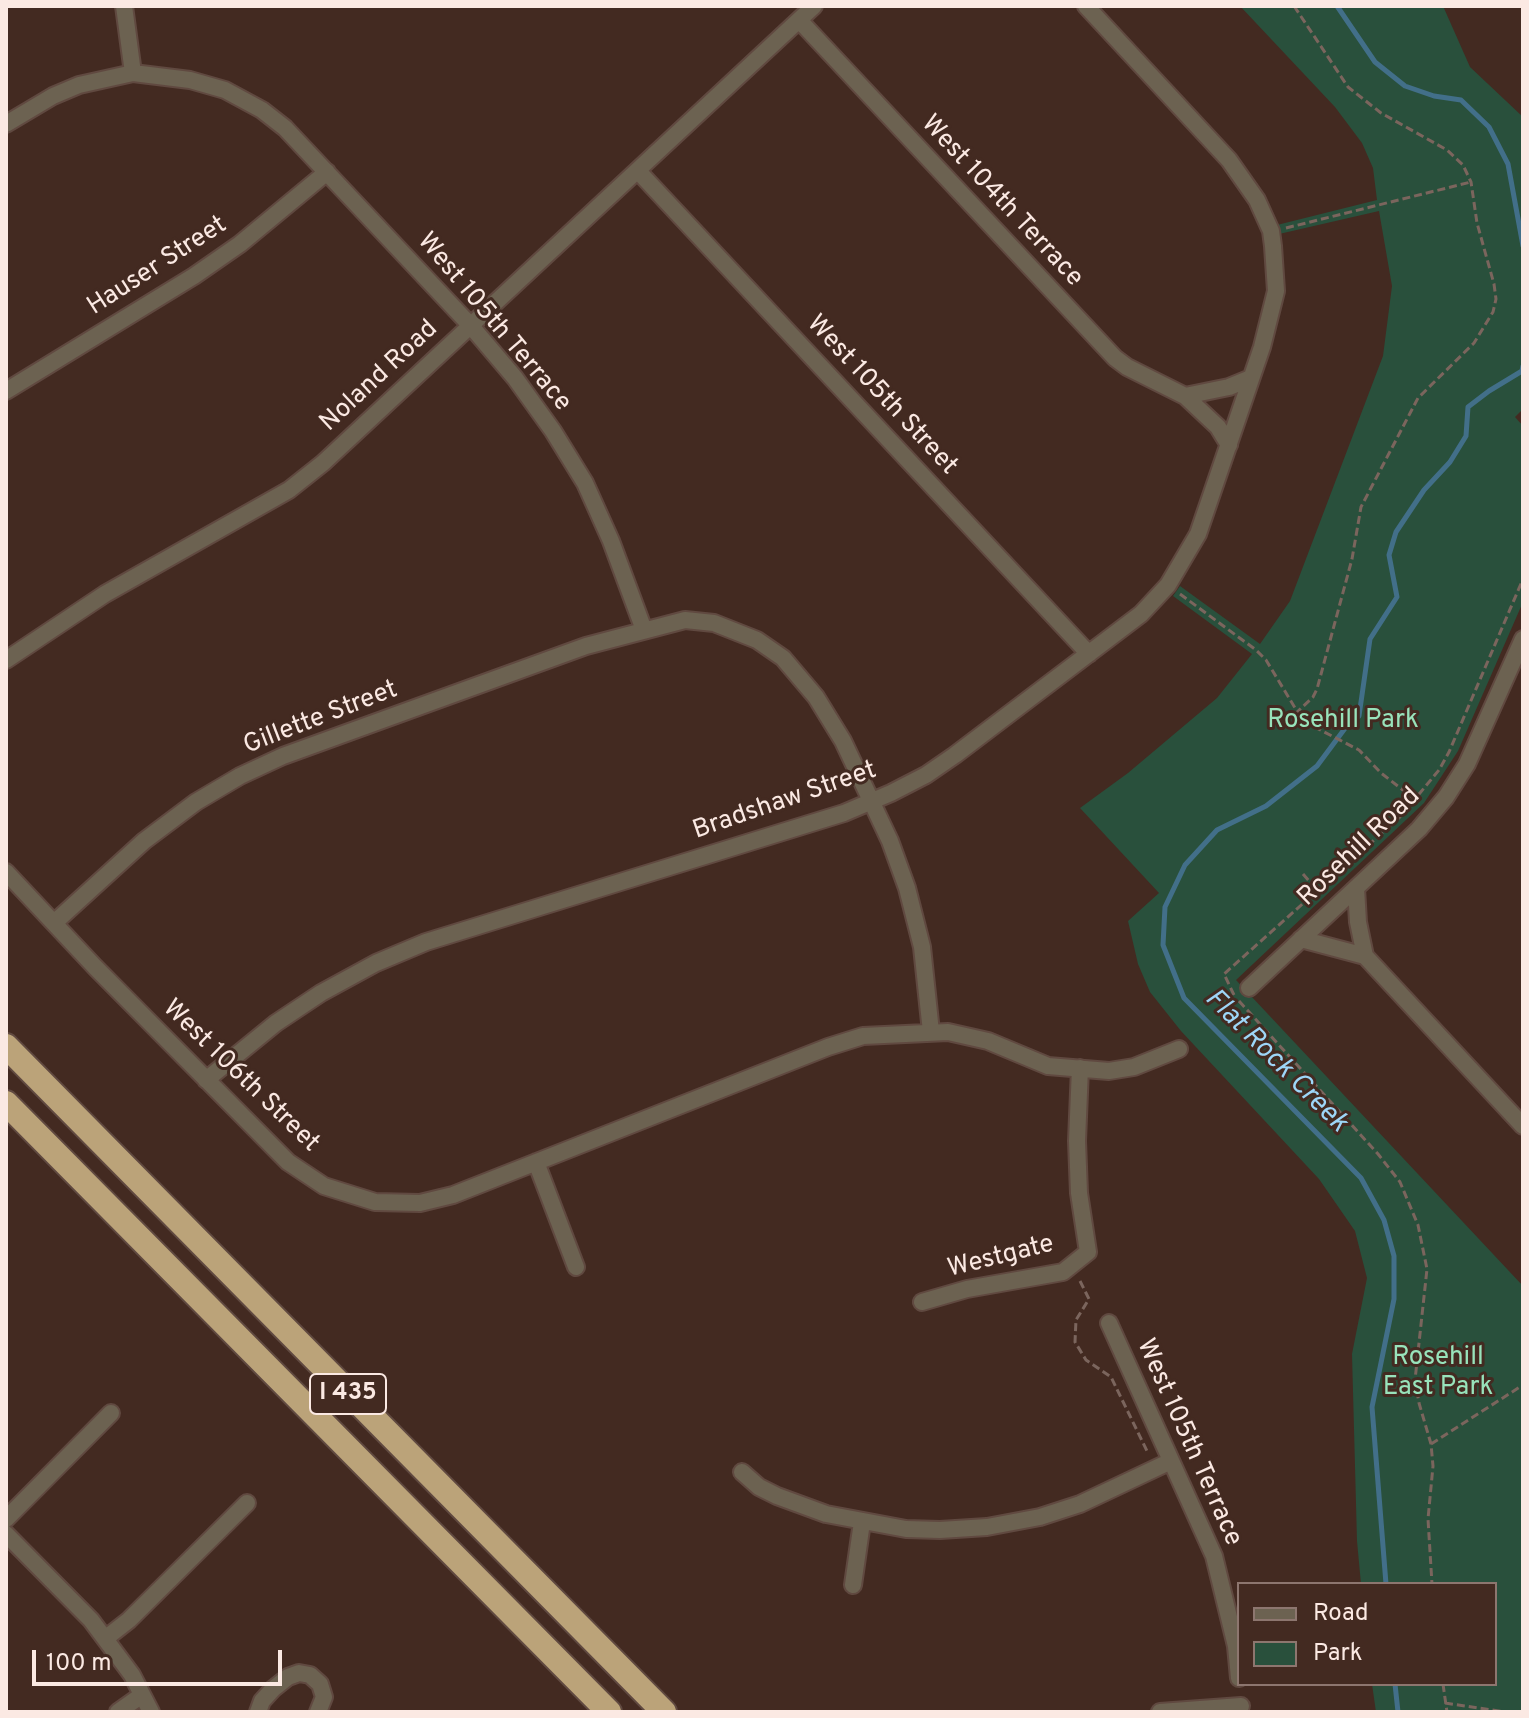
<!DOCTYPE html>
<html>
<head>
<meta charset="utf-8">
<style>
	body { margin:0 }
	#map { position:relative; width:1529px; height:1718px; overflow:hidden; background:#432a21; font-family:Overpass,sans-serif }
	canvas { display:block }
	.frame { position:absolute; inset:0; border:8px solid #fbe9e3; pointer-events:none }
	.legend { position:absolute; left:1237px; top:1582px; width:260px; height:104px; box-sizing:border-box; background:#432a21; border:2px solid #8d766f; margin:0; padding:10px 14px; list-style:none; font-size:24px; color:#fbe9e3 }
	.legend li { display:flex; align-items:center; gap:16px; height:40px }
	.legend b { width:40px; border:2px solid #8d766f }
	.scale { position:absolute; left:32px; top:1650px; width:250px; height:36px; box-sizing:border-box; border:4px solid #fbe9e3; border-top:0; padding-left:10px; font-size:24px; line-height:28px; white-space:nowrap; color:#fbe9e3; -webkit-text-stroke:6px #432a21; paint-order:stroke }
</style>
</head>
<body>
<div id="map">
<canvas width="1529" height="1718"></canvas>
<div class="frame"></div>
<ul class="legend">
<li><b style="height:10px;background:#6c6251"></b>Road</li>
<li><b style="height:22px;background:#29503c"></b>Park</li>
</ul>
<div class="scale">100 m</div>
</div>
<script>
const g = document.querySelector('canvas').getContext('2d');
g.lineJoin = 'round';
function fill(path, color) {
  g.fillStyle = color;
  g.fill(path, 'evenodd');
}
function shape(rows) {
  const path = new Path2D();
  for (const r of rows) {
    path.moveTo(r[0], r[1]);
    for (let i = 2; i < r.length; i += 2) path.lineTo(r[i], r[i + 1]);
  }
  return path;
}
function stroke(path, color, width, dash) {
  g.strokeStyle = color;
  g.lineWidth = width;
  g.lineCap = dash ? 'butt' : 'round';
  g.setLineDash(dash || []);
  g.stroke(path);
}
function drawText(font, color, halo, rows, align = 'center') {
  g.font = font + ' Overpass,sans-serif';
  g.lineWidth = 6;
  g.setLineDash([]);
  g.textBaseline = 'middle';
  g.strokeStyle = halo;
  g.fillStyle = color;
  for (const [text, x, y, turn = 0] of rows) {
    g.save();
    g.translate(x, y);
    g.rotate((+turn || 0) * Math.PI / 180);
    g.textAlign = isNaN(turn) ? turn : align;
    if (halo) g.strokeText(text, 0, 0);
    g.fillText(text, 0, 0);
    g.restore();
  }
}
fill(shape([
	[1240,6,1443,6,1470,67,1523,117,1523,409,1515,417,1523,426,1523,602,1458,751,1424,803,1236,980,1523,1286,1523,1712,1376,1712,1372,1684,1495,1684,1495,1584,1361,1584,1357,1541,1352,1354,1367,1278,1355,1231,1319,1179,1181,1031,1150,992,1138,964,1128,921,1159,893,1080,808,1128,773,1217,698,1252,654,1173,596,1180,586,1260,644,1290,601,1383,356,1392,286,1379,211,1279,234,1277,225,1377,200,1373,168,1362,143,1335,107]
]), '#29503c');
stroke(shape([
	[1337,6,1375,62,1405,86,1434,96,1461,100,1489,127,1508,164,1523,246],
	[1386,1584,1372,1407,1394,1299,1394,1256,1384,1220,1361,1178,1184,998,1163,945,1165,907,1185,865,1217,830,1266,806,1317,766,1346,727,1359,716,1370,639,1397,597,1389,555,1396,532,1424,490,1450,462,1466,436,1468,407,1489,391,1522,371,1523,366],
	[1395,1684,1398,1712]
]), '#426f89', 5);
const street = shape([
	[124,6,133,73],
	[799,20,1115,358,1127,367,1185,396,1218,427,1229,445],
	[6,124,53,96,79,85,133,73,190,80,225,90,262,110,285,128,471,326,515,378,553,431,585,483,611,541,644,630],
	[638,171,1089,654],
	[6,391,194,276,240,244,327,172],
	[1185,396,1229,387,1251,378],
	[6,660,105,594,289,490,323,463,814,6],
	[6,872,95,967,288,1162,324,1186,375,1202,420,1203,453,1195,828,1047,863,1036,948,1032,988,1041,1048,1066,1109,1071,1134,1067,1179,1049],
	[1356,888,1358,922,1365,956],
	[54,923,144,841,196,802,240,776,283,756,586,646,685,620,714,623,757,640,783,658,816,697,843,741,890,841,907,888,922,947,931,1032],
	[1301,939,1365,956,1523,1126],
	[1249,988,1419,829,1446,797,1467,764,1523,639],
	[206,1080,276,1023,321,993,376,963,426,942,844,813,891,793,926,775,955,755,1141,614,1168,585,1198,534,1262,347,1276,291,1273,246,1271,231,1257,200,1229,160,1086,6],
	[536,1162,576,1267],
	[922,1302,967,1289,1063,1272,1088,1252,1079,1193,1077,1141,1080,1068],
	[1109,1323,1214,1556,1236,1646,1239,1678],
	[742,1472,759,1487,777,1496,826,1514,906,1529,940,1530,987,1527,1040,1517,1080,1504,1171,1461],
	[6,1519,111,1413],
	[6,1534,91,1620,132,1675,151,1712],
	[853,1585,862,1522],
	[106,1638,129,1620,247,1503],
	[118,1712,142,1695],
	[258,1712,262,1701,273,1689,288,1677,299,1673,310,1675,320,1684,324,1697,318,1712],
	[1160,1712,1241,1706]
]);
const highway = shape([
	[6,1046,664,1712],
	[6,1103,609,1712]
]);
stroke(street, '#604940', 20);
stroke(highway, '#604940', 28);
stroke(shape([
	[1294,6,1348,87,1381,113,1447,150,1463,165,1471,182,1477,223,1494,284,1496,299,1493,312,1474,343,1418,398,1361,507,1352,559,1317,689,1313,697,1296,713],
	[1286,228,1471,182],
	[1180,594,1256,650,1266,660,1303,721,1359,750,1381,773,1417,801],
	[1303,874,1316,889],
	[1234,995,1224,974,1401,816,1439,770,1449,752,1523,579],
	[1239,1001,1378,1154,1400,1182,1418,1225,1427,1269,1415,1380,1419,1403,1431,1444,1433,1466,1428,1519,1432,1584],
	[1080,1281,1089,1299,1076,1320,1075,1342,1086,1360,1111,1377,1148,1453],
	[1431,1444,1523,1385],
	[1443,1684,1447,1712],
	[1445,1703,1506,1712]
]), '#7b655d', 3, [8, 4]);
stroke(street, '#6c6251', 16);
stroke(highway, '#bba379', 24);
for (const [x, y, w] of [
	[348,1394,76]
]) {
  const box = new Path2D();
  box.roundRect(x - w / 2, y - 20, w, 40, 6);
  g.fillStyle = '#432a21';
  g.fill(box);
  stroke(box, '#fbe9e3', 2);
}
drawText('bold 24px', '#fbe9e3', null, [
	["I 435",348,1394]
]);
drawText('26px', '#fbe9e3', '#432a21', [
	["West 104th Terrace",1001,202,47],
	["Hauser Street",158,267,-33],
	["West 105th Terrace",493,323,50],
	["Noland Road",380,377,-43],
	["West 105th Street",881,396,47],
	["Gillette Street",321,719,-21],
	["Bradshaw Street",785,802,-19],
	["Rosehill Road",1360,848,-44],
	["West 106th Street",240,1077,44],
	["Westgate",1001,1258,-14],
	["West 105th Terrace",1188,1443,66]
]);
drawText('26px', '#98e3bb', '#432a21', [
	["Rosehill Park",1343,722],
	["Rosehill",1438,1359],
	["East Park",1438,1389]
]);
drawText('italic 28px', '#9dd6f8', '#432a21', [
	["Flat Rock Creek",1275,1062,45]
]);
</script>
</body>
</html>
